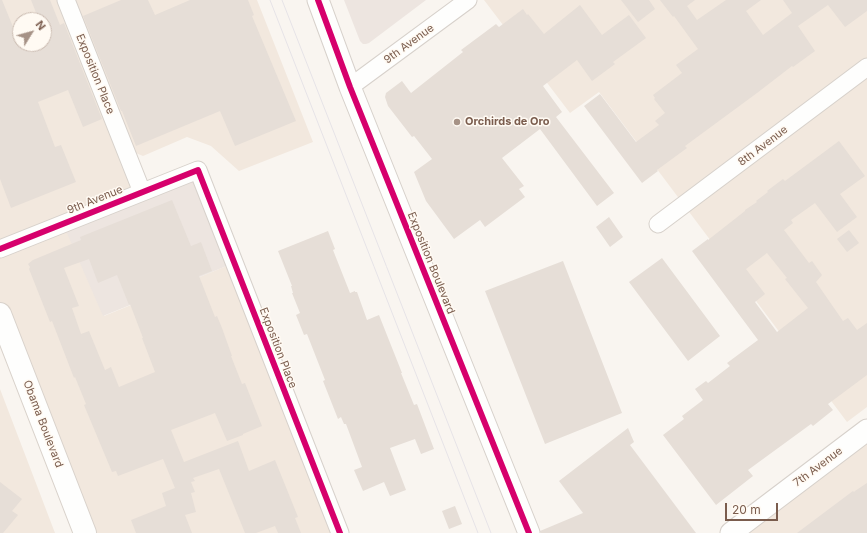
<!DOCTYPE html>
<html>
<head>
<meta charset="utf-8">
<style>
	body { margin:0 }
	#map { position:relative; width:867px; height:533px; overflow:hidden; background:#f9f5f0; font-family:Inter,sans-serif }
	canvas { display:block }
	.north { position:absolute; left:12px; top:12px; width:40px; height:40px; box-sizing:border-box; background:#fffaf3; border:1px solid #cabbb1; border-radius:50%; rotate:53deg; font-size:11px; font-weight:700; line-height:16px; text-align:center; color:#7a5c4d }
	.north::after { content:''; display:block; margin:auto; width:14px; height:18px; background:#a69286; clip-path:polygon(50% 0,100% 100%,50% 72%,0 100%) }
	.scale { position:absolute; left:725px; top:503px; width:53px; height:18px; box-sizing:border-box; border:2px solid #7a5c4d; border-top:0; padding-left:5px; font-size:12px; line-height:14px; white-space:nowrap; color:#7a5c4d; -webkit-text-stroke:3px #fffaf3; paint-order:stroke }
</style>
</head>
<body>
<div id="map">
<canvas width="867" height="533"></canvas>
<div class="north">N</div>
<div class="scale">20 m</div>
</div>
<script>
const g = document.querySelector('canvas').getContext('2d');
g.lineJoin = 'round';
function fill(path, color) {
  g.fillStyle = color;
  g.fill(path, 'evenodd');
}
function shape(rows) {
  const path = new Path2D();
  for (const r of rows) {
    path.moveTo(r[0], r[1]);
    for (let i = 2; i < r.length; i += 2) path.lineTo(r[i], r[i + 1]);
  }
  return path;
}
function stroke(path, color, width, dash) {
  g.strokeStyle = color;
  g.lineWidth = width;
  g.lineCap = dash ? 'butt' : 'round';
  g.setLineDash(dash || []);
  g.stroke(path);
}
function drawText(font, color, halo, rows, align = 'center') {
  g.font = font + ' Inter,sans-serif';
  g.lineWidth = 3;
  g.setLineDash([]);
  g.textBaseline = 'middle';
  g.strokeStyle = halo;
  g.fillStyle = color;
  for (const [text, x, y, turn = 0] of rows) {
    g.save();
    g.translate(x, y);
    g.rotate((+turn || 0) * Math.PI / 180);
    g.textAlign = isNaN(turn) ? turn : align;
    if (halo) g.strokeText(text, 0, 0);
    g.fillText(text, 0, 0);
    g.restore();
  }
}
fill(shape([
	[0,0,66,0,142,192,104,316,234,263,340,533,85,533,0,314],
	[20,20,44,20,44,44,20,44],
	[71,0,257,0,313,142,239,171,211,146,187,137,143,156,131,151],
	[484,0,867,0,867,407,847,422,599,92,570,113],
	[0,389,55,533,0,533],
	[867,430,867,533,731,533]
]), '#f2e8de');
fill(shape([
	[344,0,426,0,369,43,366,44,363,44,360,41],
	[198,170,234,263,103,316,63,224]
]), '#ede5e0');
fill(shape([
	[0,0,2,0,20,44,48,44,44,33,44,20,39,20,31,0,50,0,60,25,64,23,102,119,83,127,68,90,38,102,55,147,61,145,76,182,11,208,0,179],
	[121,0,148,0,155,15,190,0,248,0,254,15,252,16,296,121,235,146,220,111,136,146,122,111,121,111,83,16],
	[621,0,649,0,655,9,638,22],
	[660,0,695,0,687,6,697,20,726,0,761,0,746,11,763,35,792,13,783,0,867,0,867,11,845,27,828,5,798,26,815,51,793,67,792,66,757,93,685,146,687,148,657,170,658,171,642,183,584,106,600,94,636,142,659,125,655,121,665,113,654,99,655,98,653,95,682,73,676,65,698,49,674,16,673,17],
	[580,5,602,35,629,15,646,38,613,62,615,64,592,81,577,60,543,86,562,112,556,117,614,193,597,206,540,129,502,158,524,186,519,189,525,197,485,227,480,220,454,239,426,201,414,172,432,159,414,136,412,137,388,106,385,97,386,93,402,81,411,93,463,52,461,50,496,24,499,27,523,9,527,15,528,14,544,34],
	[839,141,865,176,840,194,857,217,837,232,815,203,791,220,793,223,784,230,809,263,812,261,822,275,816,282,843,321,848,318,857,330,867,323,867,375,828,404,833,410,813,426,811,424,748,470,753,476,716,505,663,435,684,419,682,416,703,400,695,389,706,381,708,383,730,366,727,363,758,340,692,251,708,239,708,240,745,211,745,210,757,202,756,201,768,192,767,191,783,179,785,181],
	[767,253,787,278,785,279,808,308,777,332,755,302,765,294,746,269],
	[172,200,191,246,201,242,212,271,199,276,215,317,217,316,222,328,232,356,231,356,242,384,245,383,262,426,243,434,243,435,227,441,215,413,171,430,184,462,238,441,249,471,275,460,298,517,295,518,301,533,278,533,275,526,256,533,245,533,219,469,193,478,195,481,191,482,195,492,191,493,196,512,185,515,192,533,136,533,131,520,166,506,162,493,175,488,163,459,118,476,116,471,112,472,84,405,86,404,75,377,74,378,52,321,50,322,29,269,30,267,28,264,33,260,81,240,80,237],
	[89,259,98,283,117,275,129,305,130,304,143,338,142,338,155,372,119,387,111,367,105,370,89,331,81,334,72,308,79,306,64,268],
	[609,217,623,237,610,247,596,227],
	[849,230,859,243,847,252,837,239],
	[328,231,335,249,333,250,350,293,355,291,355,292,357,292,367,320,379,315,402,373,401,373,414,405,417,404,434,449,421,454,415,439,390,448,406,490,390,496,384,482,363,491,354,470,362,467,346,424,344,424,341,417,338,419,323,381,325,380,307,334,304,335,296,315,300,313,292,293,293,293,291,286,292,286,278,251],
	[662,258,720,336,688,361,629,282],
	[563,261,622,413,545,444,485,291],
	[628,428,634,442,630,445,696,533,541,533,540,531,583,513,559,481],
	[0,482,22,499,12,511,18,515,3,533,0,533],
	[867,483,867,533,797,533,853,491,854,492,855,491],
	[455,506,462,524,449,529,442,511]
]), '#e6ded7');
const minor = shape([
	[66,0,142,192],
	[350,87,468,0],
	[658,224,867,67],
	[0,249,198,170,340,533]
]);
const tertiary = shape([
	[318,0,350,87,529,533],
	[731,533,867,430]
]);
const secondary = shape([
	[0,314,85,533]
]);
stroke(minor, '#d7d1cb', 19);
stroke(tertiary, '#d7d1cb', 23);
stroke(secondary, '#d9d2cb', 24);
stroke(minor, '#fefefd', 17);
stroke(tertiary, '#fefefd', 21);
stroke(secondary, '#fefefd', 22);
stroke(shape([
	[270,0,478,533],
	[282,0,491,533]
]), '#e6e3e7', 1);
stroke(shape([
	[318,0,350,87,529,533],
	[0,249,198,170,340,533]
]), '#d6006c', 6);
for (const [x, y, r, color] of [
	[457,122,4,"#a69286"]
]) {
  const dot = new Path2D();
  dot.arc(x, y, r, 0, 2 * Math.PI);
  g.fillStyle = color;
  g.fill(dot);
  stroke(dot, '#fffaf3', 1.5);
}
drawText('11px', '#7a5c4d', '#fffaf3', [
	["9th Avenue",409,44,-36],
	["Exposition Place",95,74,68],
	["8th Avenue",763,146,-37],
	["9th Avenue",95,200,-22],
	["Exposition Boulevard",431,263,68],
	["Exposition Place",278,348,69],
	["Obama Boulevard",43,424,69],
	["7th Avenue",818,467,-37]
]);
drawText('bold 11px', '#7a5c4d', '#fffaf3', [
	["Orchirds de Oro",465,122]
], 'left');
</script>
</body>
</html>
